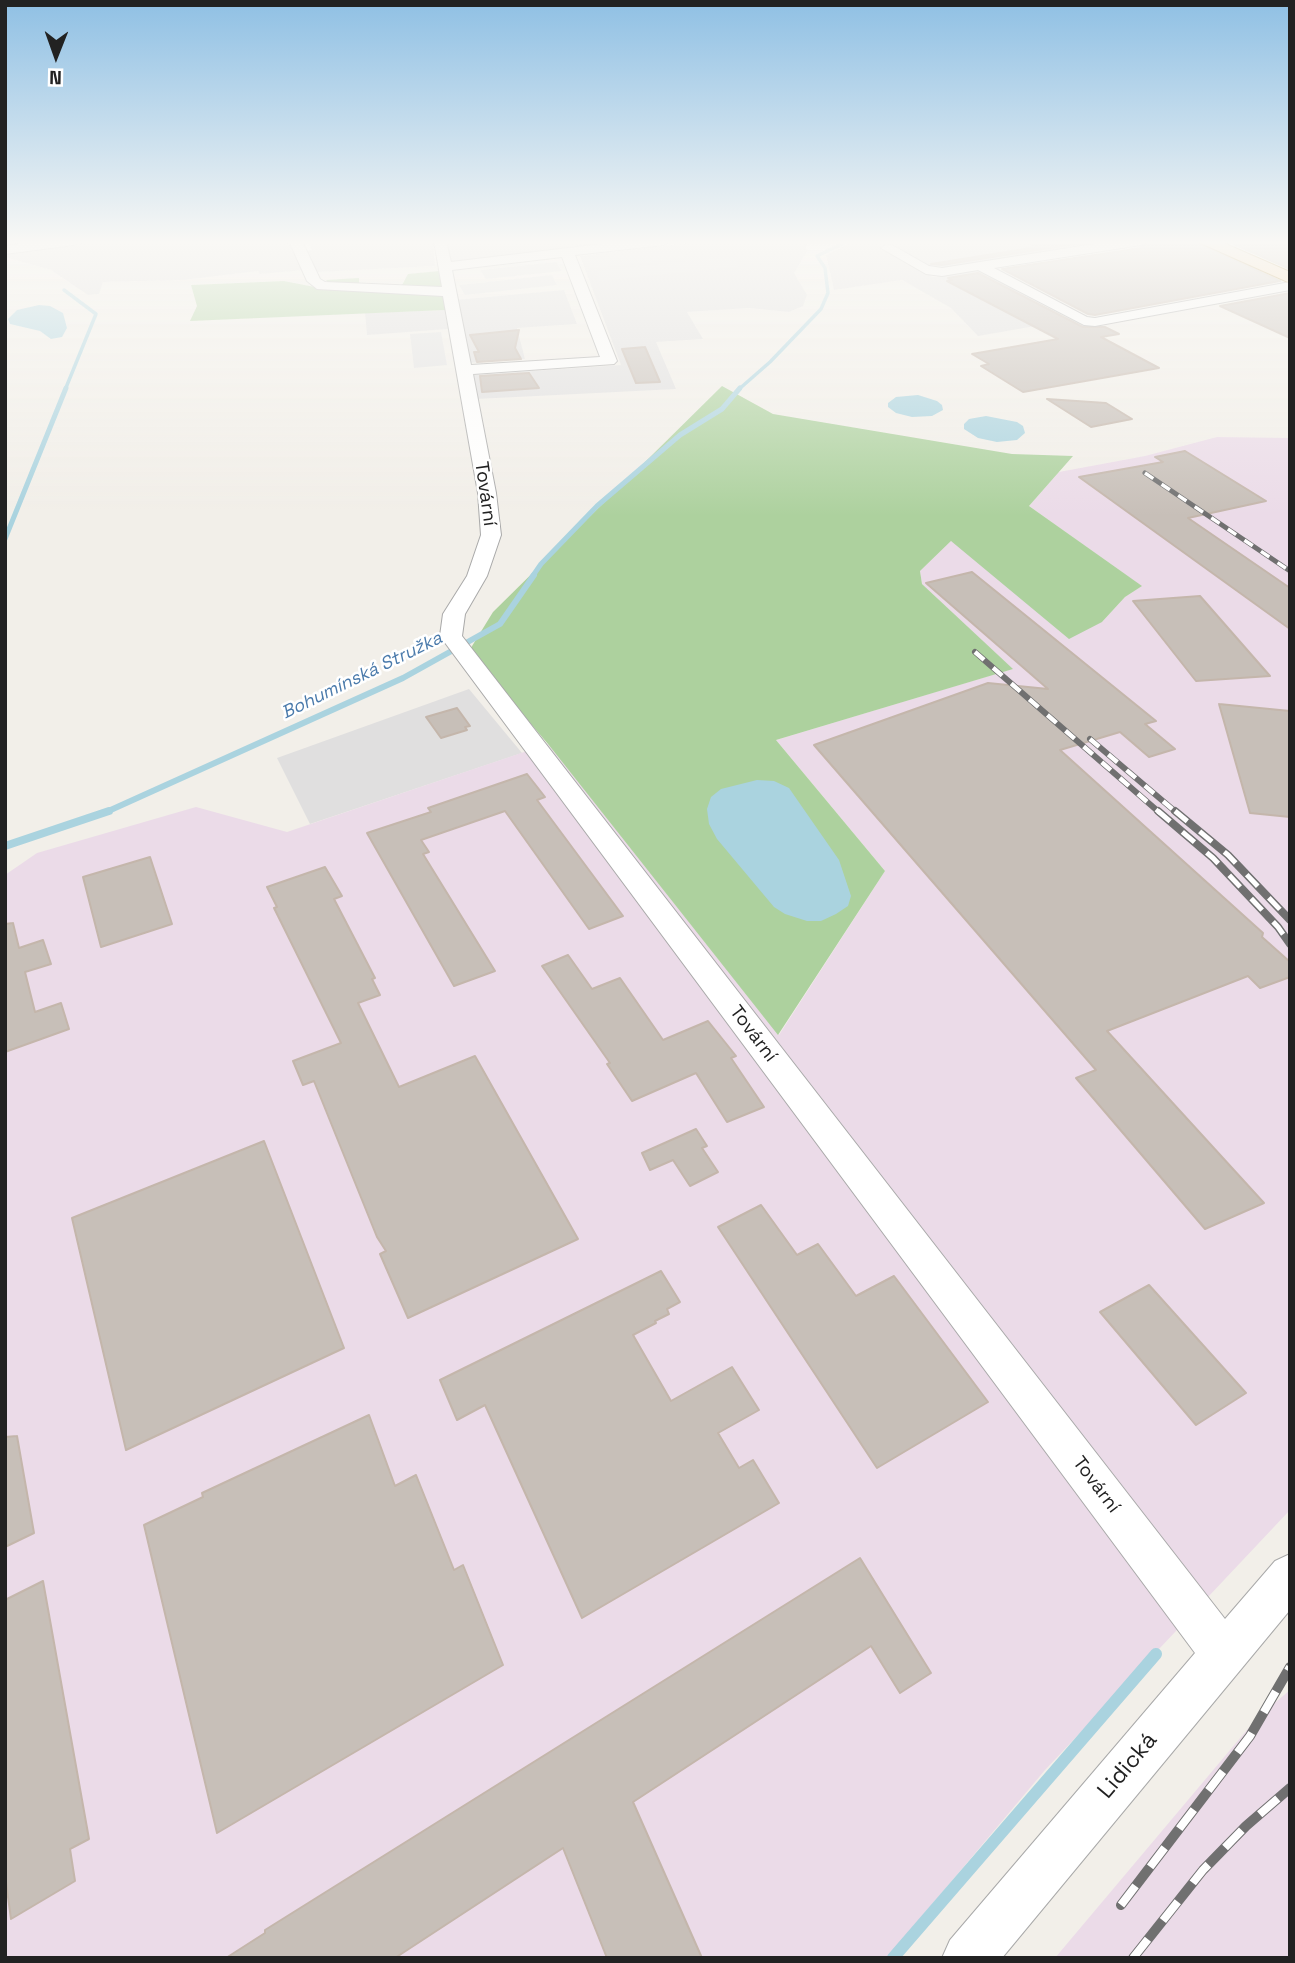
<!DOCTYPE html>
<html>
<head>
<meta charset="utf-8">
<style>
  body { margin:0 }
  #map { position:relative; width:1295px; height:1963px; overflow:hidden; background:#f2efe9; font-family:"Space Grotesk",sans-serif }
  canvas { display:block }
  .frame { position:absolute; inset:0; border:7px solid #222; pointer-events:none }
  .north { position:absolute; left:21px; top:21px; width:70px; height:70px; -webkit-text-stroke:5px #fff; paint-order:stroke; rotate:181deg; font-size:19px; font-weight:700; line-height:28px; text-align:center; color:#222 }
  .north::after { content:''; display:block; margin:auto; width:24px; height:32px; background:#222; clip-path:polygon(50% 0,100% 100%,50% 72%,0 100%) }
</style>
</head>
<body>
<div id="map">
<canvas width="1295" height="1963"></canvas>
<div class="frame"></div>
<div class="north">N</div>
</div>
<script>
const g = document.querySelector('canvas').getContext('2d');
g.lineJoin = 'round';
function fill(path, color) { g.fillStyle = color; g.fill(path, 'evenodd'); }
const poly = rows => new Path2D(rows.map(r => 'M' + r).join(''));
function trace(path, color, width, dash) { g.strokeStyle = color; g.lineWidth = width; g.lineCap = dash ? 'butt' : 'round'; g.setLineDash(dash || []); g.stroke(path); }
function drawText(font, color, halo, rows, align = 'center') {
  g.font = font + ' "Space Grotesk",sans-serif'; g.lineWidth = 5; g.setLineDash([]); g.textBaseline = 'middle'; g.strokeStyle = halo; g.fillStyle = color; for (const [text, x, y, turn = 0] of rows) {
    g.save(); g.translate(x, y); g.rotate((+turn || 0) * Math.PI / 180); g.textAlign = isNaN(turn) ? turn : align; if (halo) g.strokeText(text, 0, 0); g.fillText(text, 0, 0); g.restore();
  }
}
const residential = poly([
  [103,241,286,241,304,270,260,274,258,271,183,280,103,282,99,294,88,295,51,270,5,257,5,252],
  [308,241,433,241,435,266,316,272,305,251,312,250],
  [444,241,644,241,456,264,446,259],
  [706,241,810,241,805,247,808,250,794,273,807,295,803,306,789,312,749,308,687,312,703,339,656,342,676,389,476,399,474,375,621,365,580,256],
  [855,241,1119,241,927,274,933,277,978,270,1070,320,978,336,951,308,902,280,834,290,826,255],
  [564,290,577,324,517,328,525,359,469,363,455,300],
  [445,310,448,329,367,335,365,313],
  [469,689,522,753,310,824,277,758]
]);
const industrial = poly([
  [1217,437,1290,438,1290,1510,1045,1770,887,1958,5,1958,5,875,37,853,196,807,287,832,548,744,779,1035,885,871,776,740,1012,669,922,584,920,571,951,541,1102,622,1125,597,1141,586,1029,506,1059,472,1145,456],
  [1290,1690,1290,1958,1055,1958,1257,1718]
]);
const forest = poly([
  [439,271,442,287,331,286,326,280,359,278,359,284,402,285,408,274],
  [284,281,325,289,443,295,445,310,190,321,197,306,191,285],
  [722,386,773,414,1012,454,1073,456,1029,506,1142,586,1125,597,1102,622,1069,639,951,541,920,571,922,584,1013,669,776,740,885,871,778,1035,548,744,469,651,493,612]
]);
const parking = poly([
  [677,249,685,258,591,268,587,259],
  [731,257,741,266,600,281,595,274,599,274,597,271],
  [556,262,562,271,486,279,480,270],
  [552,275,557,285,465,295,459,285],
  [441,332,447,365,414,368,410,334]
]);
const water = poly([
  [39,305,50,306,63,313,67,328,62,337,51,339,40,331,10,324,8,319,17,310],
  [918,395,937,401,942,405,943,410,932,416,912,417,896,413,888,407,888,403,896,397],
  [986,416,1017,422,1023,426,1025,433,1017,440,997,442,978,438,964,429,964,424,969,419],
  [757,780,774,781,789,788,839,860,851,896,848,906,836,914,821,921,807,921,785,914,774,907,717,839,709,824,707,809,711,797,721,789]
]);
const streamFar4 = poly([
  [64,290,96,314,65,390],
  [738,390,770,362,821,309,828,293,825,268,817,256,848,241]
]);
const streamFar3 = poly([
  [5,539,66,388],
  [532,577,541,564,597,506,680,435,722,409,740,388]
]);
const streamFar2 = poly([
  [104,813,403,678,500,624,534,575]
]);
const streamFar1 = poly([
  [5,846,109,811]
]);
const stream = poly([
  [893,1958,1156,1654]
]);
const building = poly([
  [1025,241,1093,241,942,265,931,264,1037,247,1025,241],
  [1150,241,1194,241,1280,281,1095,315,1088,314,1002,269,1141,248,1150,241],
  [1227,241,1290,241,1290,269,1227,241],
  [978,273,1083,327,1105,327,1119,334,1101,337,1159,368,1023,392,981,366,989,364,972,354,1058,339,947,281,952,280,948,278,978,273],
  [1290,293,1290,338,1220,306,1290,293],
  [519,330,515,348,521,359,477,362,474,352,479,352,470,335,519,330],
  [645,347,660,382,636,383,622,349,645,347],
  [529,373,539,388,482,392,480,376,529,373],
  [1047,399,1106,403,1132,419,1091,427,1047,399],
  [1185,451,1266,501,1188,518,1290,588,1290,629,1079,477,1163,462,1155,457,1185,451],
  [972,572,1156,721,1145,724,1175,749,1149,757,1120,732,1060,750,1263,933,1262,937,1290,962,1290,977,1260,988,1248,976,1107,1031,1264,1203,1205,1229,1076,1078,1096,1070,814,745,988,683,1048,689,926,583,972,572],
  [1200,596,1270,676,1196,681,1133,601,1200,596],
  [1219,704,1290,711,1290,817,1250,813,1219,704],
  [457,708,470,726,465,727,467,730,441,738,426,717,457,708],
  [527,774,545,797,537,800,623,916,589,929,505,811,421,840,429,852,423,854,495,971,454,986,367,833,431,812,428,808,527,774],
  [150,857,172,924,101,947,83,877,150,857],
  [325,867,342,896,334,899,375,978,372,979,380,995,358,1003,399,1087,475,1056,578,1239,408,1318,380,1254,386,1251,377,1237,314,1081,303,1085,293,1061,341,1043,274,908,277,907,267,887,325,867],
  [13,923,19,948,43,940,51,964,25,972,35,1012,61,1003,69,1029,5,1052,5,924,13,923],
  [568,955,592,989,620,978,663,1040,708,1021,736,1056,731,1058,764,1107,727,1122,696,1073,632,1101,607,1064,610,1063,542,966,568,955],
  [696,1129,707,1146,702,1148,718,1172,690,1186,673,1160,650,1170,642,1153,696,1129],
  [264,1141,344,1348,126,1450,72,1218,264,1141],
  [761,1205,797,1255,818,1244,856,1296,894,1276,988,1402,877,1468,718,1227,761,1205],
  [661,1271,680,1302,667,1309,669,1314,655,1321,656,1323,633,1335,671,1401,732,1367,759,1410,718,1433,739,1468,753,1460,779,1503,582,1618,485,1405,457,1420,440,1380,661,1271],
  [1149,1285,1246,1393,1196,1425,1100,1312,1149,1285],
  [369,1415,395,1486,416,1475,454,1570,463,1565,503,1665,217,1833,144,1525,203,1497,202,1493,369,1415],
  [17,1436,34,1533,5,1547,5,1437,17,1436],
  [860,1558,931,1673,900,1693,871,1646,633,1802,702,1958,607,1958,563,1848,395,1958,226,1958,265,1933,265,1930,860,1558],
  [43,1581,89,1839,70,1849,75,1881,11,1919,5,1875,5,1600,43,1581]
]);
const minor = poly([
  [41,241,80,241,74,245,5,254,5,246,41,241],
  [289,241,302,241,320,279,325,282,442,287,434,241,446,241,451,262,627,241,670,241,664,245,575,255,617,361,614,364,473,374,496,493,501,535,487,576,465,614,462,636,1225,1619,1275,1561,1290,1554,1290,1610,1002,1958,942,1958,950,1940,1195,1653,440,636,443,614,467,576,481,535,478,493,443,296,317,289,307,281,289,241],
  [562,257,600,357,471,365,452,270,562,257],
  [1113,241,1147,241,1141,245,994,268,1087,317,1095,318,1290,282,1290,290,1095,326,1084,325,978,270,942,276,926,274,881,248,887,244,892,245,929,266,942,268,1113,241]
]);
const major = poly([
  [1196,241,1219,241,1290,272,1290,283,1196,241]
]);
const railFar3 = poly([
  [1145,473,1290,571]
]);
const railFar2 = poly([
  [975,652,1160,813],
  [1090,739,1177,813]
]);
const railFar1 = poly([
  [1158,811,1213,858,1278,927,1290,944],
  [1175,811,1228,855,1290,920]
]);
const rail = poly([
  [1121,1905,1250,1736,1290,1667],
  [1133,1958,1203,1870,1246,1826,1290,1788]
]);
const farWaternames = [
  ["Bohumínská Stružka",362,676,-26]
];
const streetNames = [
  ["Tovární",485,494,82],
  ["Tovární",753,1034,53],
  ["Tovární",1096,1485,53]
];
const nearStreetnames = [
  ["Lidická",1128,1766,-50]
];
fill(residential, '#e0dfdf');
fill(industrial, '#ebdbe8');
fill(forest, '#add19e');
fill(parking, '#e2e2e2');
fill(water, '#aad3df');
trace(streamFar4, '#aad3df', 3.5);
trace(streamFar3, '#aad3df', 5);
trace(streamFar2, '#aad3df', 6);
trace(streamFar1, '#aad3df', 8);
trace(stream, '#aad3df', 12);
fill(building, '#c7bfb8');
trace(building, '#c4b6ab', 2);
trace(minor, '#a9a9a9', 2);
trace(major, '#a06b00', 2);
fill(minor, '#fff');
fill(major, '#fcd6a4');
trace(railFar3, '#707070', 5);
trace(railFar2, '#707070', 6);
trace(railFar1, '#707070', 8);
trace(rail, '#707070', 10);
trace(railFar3, '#fff', 3.5, [10]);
trace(railFar2, '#fff', 4.5, [12]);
trace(railFar1, '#fff', 5, [16]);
trace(rail, '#fff', 8, [24]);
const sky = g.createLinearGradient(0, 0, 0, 516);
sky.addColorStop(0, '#8fc0e4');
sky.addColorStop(0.47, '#f9f8f5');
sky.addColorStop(1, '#f9f8f500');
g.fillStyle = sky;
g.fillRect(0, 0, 1295, 516);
drawText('italic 18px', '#4a7aab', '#fff', farWaternames);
drawText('19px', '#222', '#fff', streetNames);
drawText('23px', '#222', '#fff', nearStreetnames);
</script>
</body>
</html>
